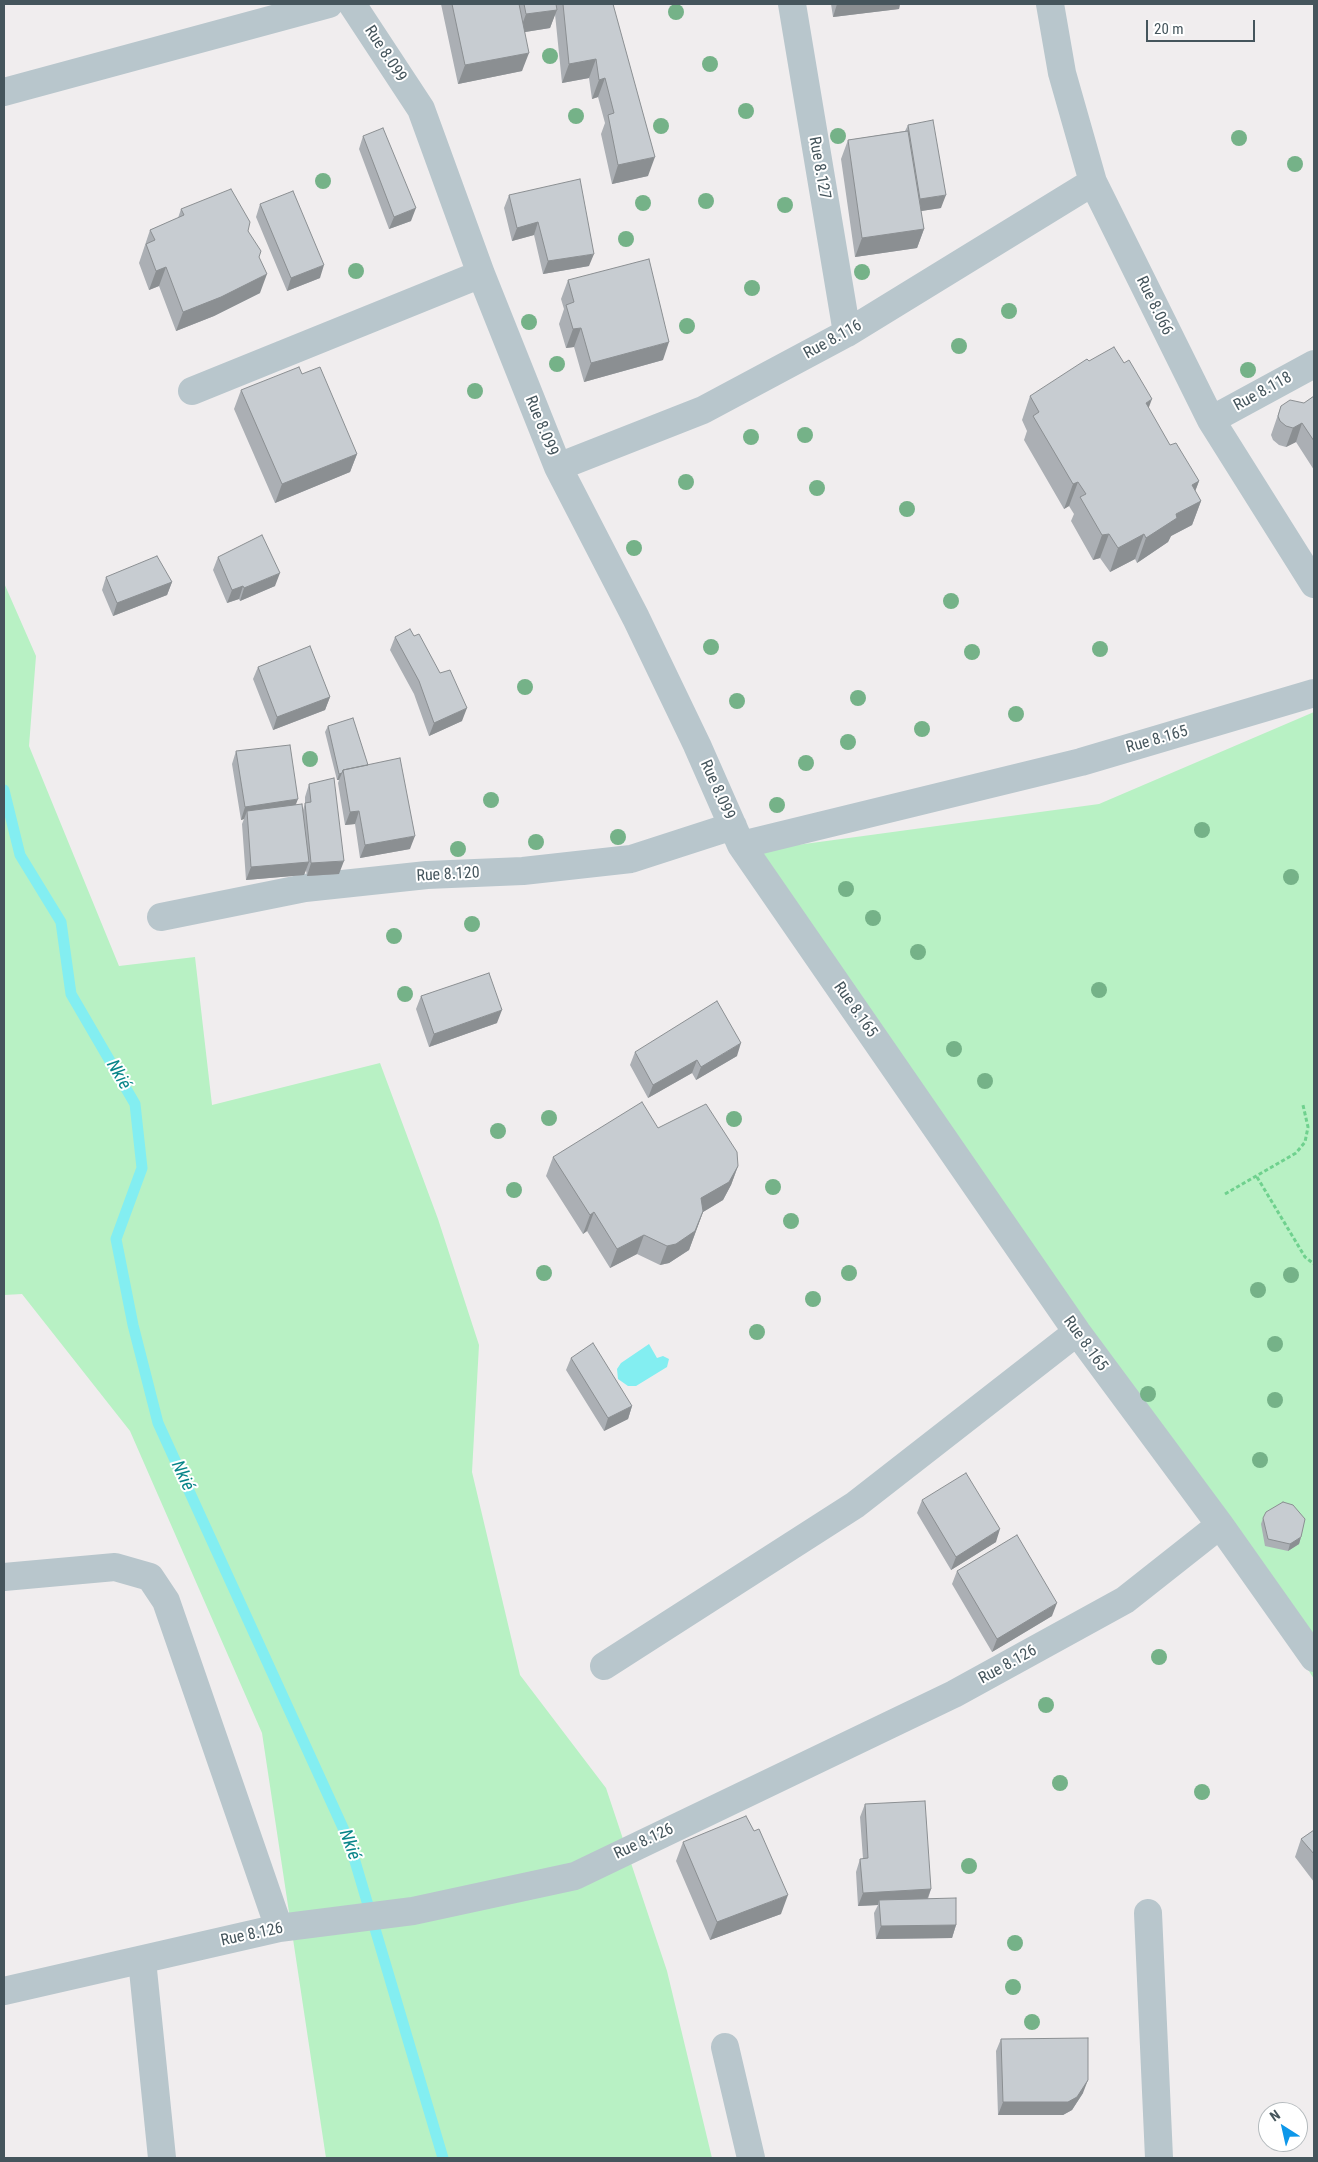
<!DOCTYPE html>
<html>
<head>
<meta charset="utf-8">
<style>
  body { margin:0 }
  #map { position:relative; width:1318px; height:2162px; overflow:hidden; background:#f0edee; font-family:"Roboto Condensed",sans-serif }
  canvas { display:block }
  .frame { position:absolute; inset:0; border:5px solid #45555c; pointer-events:none }
  .north { position:absolute; left:1258px; top:2102px; width:50px; height:50px; box-sizing:border-box; background:#fff; border:1px solid #b5bbbe; border-radius:50%; rotate:325deg; font-size:14px; font-weight:700; line-height:20px; text-align:center; color:#45555c }
  .north::after { content:''; display:block; margin:auto; width:18px; height:22px; background:#0e97e9; clip-path:polygon(50% 0,100% 100%,50% 72%,0 100%) }
  .scale { position:absolute; left:1146px; top:20px; width:109px; height:22px; box-sizing:border-box; border:2px solid #45555c; border-top:0; padding-left:6px; font-size:15px; line-height:18px; white-space:nowrap; color:#45555c; -webkit-text-stroke:4px #fff; paint-order:stroke }
</style>
</head>
<body>
<div id="map">
<canvas width="1318" height="2162"></canvas>
<div class="frame"></div>
<div class="north">N</div>
<div class="scale">20 m</div>
</div>
<script>
const g = document.querySelector('canvas').getContext('2d');
g.lineJoin = 'round';
function fill(path, color) { g.fillStyle = color; g.fill(path, 'evenodd'); }
const poly = rows => new Path2D(rows.map(r => 'M' + r).join(''));
function trace(path, color, width, dash) { g.strokeStyle = color; g.lineWidth = width; g.lineCap = dash ? 'butt' : 'round'; g.setLineDash(dash || []); g.stroke(path); }
function drawText(font, color, halo, rows, align = 'center') {
  g.font = font + ' "Roboto Condensed",sans-serif'; g.lineWidth = 4; g.setLineDash([]); g.textBaseline = 'middle'; g.strokeStyle = halo; g.fillStyle = color; for (const [text, x, y, turn = 0] of rows) {
    g.save(); g.translate(x, y); g.rotate((+turn || 0) * Math.PI / 180); g.textAlign = isNaN(turn) ? turn : align; if (halo) g.strokeText(text, 0, 0); g.fillText(text, 0, 0); g.restore();
  }
}
const green = poly([
  [4,583,36,656,29,746,119,966,195,957,212,1105,380,1063,438,1219,479,1345,472,1472,520,1675,606,1788,667,1971,712,2158,326,2158,262,1733,130,1431,22,1294,4,1295],
  [1314,712,1314,1679,1274,1616,738,853,1099,804]
]);
const water = poly([
  [649,1344,657,1358,663,1356,669,1359,667,1367,636,1386,628,1386,618,1379,617,1369,621,1363]
]);
const stream = poly([
  [4,790,20,855,61,922,71,994,135,1104,142,1168,116,1239,133,1325,158,1423,349,1841,443,2158]
]);
const path = poly([
  [1257,1177,1305,1257,1314,1264],
  [1225,1194,1296,1153,1305,1142,1308,1127,1303,1105]
]);
const street = poly([
  [352,4,421,109,481,274,558,467,636,618,697,745,741,845],
  [792,4,847,333],
  [1050,4,1062,73,1093,182,1211,420,1314,584],
  [4,92,329,4],
  [192,391,481,274],
  [1211,420,1314,364],
  [558,467,703,410,847,333,1093,182],
  [1314,693,1081,762,741,845,1077,1332,1220,1525,1314,1658],
  [161,917,305,888,427,875,523,871,631,859,733,826],
  [4,1577,115,1567,150,1577,166,1601,279,1928],
  [604,1666,855,1505,1077,1332],
  [1148,1913,1159,2158],
  [142,1960,162,2158],
  [4,1991,279,1928,413,1911,575,1876,954,1694,1125,1600,1220,1525],
  [725,2047,751,2158]
]);
const trees = [
  [676,12],
  [550,56],
  [710,64],
  [746,111],
  [576,116],
  [661,126],
  [838,136],
  [1239,138],
  [1295,164],
  [323,181],
  [706,201],
  [643,203],
  [785,205],
  [626,239],
  [356,271],
  [862,272],
  [752,288],
  [1009,311],
  [529,322],
  [687,326],
  [959,346],
  [557,364],
  [1248,370],
  [475,391],
  [805,435],
  [751,437],
  [686,482],
  [817,488],
  [907,509],
  [634,548],
  [951,601],
  [711,647],
  [1100,649],
  [972,652],
  [525,687],
  [858,698],
  [737,701],
  [1016,714],
  [922,729],
  [848,742],
  [310,759],
  [806,763],
  [491,800],
  [777,805],
  [1202,830],
  [618,837],
  [536,842],
  [458,849],
  [1291,877],
  [846,889],
  [873,918],
  [472,924],
  [394,936],
  [918,952],
  [1099,990],
  [405,994],
  [954,1049],
  [985,1081],
  [549,1118],
  [734,1119],
  [498,1131],
  [773,1187],
  [514,1190],
  [791,1221],
  [544,1273],
  [849,1273],
  [1291,1275],
  [1258,1290],
  [813,1299],
  [757,1332],
  [1275,1344],
  [1148,1394],
  [1275,1400],
  [1260,1460],
  [1159,1657],
  [1046,1705],
  [1060,1783],
  [1202,1792],
  [969,1866],
  [1015,1943],
  [1013,1987],
  [1032,2022]
];
const wall = poly([
  [441,4,613,4,648,176,612,184,601,134,605,123,598,97,592,99,589,78,562,83,555,14,550,28,525,32,522,71,458,84],
  [831,4,900,4,899,9,833,17],
  [908,125,941,208,921,211,924,229,917,248,855,257,841,159,848,140,905,131],
  [363,136,411,221,389,229,359,149],
  [509,195,589,266,543,274,534,235,512,241,504,208],
  [260,204,320,278,287,291,256,217],
  [181,209,248,231,259,257,260,293,214,316,176,331,159,286,149,290,139,263,150,230,178,218],
  [568,280,663,360,584,382,574,347,566,348,559,324,564,309,561,299],
  [241,390,357,454,350,472,275,503,234,409],
  [1030,396,1148,408,1170,445,1199,481,1195,491,1201,501,1192,525,1171,536,1168,542,1137,563,1135,559,1110,572,1100,558,1093,560,1071,521,1074,514,1069,506,1064,509,1024,440,1027,431,1022,420],
  [1314,396,1314,470,1296,442,1286,447,1279,445,1273,440,1271,435,1281,406,1304,403],
  [218,557,275,586,240,601,239,599,227,603,213,570],
  [106,577,172,582,167,595,113,616,102,590],
  [395,637,462,721,429,736,414,694,390,650],
  [258,667,330,697,325,710,273,730,253,679],
  [328,726,368,765,410,849,360,858,355,824,345,825,338,783,339,780,337,780,325,732],
  [236,751,296,805,303,810,305,803,305,797,309,784,339,874,307,876,306,870,304,875,246,880,242,824,244,819,241,820,232,764],
  [421,996,497,1023,429,1047,416,1009],
  [635,1052,737,1056,696,1080,692,1073,648,1098,630,1065],
  [658,1128,738,1166,731,1185,723,1200,703,1212,689,1250,669,1263,660,1265,637,1254,610,1268,587,1231,583,1234,546,1176,553,1157],
  [571,1358,632,1406,628,1419,604,1431,566,1370],
  [922,1500,996,1542,951,1570,917,1513],
  [1263,1518,1301,1537,1299,1544,1288,1551,1265,1546,1261,1524],
  [957,1571,1052,1616,992,1652,952,1584],
  [865,1804,931,1889,928,1899,956,1925,952,1938,876,1939,874,1913,878,1905,858,1906,856,1872,860,1859,863,1859,860,1817],
  [1314,1830,1314,1882,1295,1857,1301,1839],
  [683,1842,781,1914,710,1940,676,1861],
  [1001,2039,1083,2093,1072,2110,1063,2115,998,2115,996,2051]
]);
const shadedWall = poly([
  [837,4,900,4,899,9,833,17],
  [557,10,550,28,519,33,526,14],
  [529,53,522,71,458,84,465,65],
  [596,59,589,78,562,83,569,64],
  [605,78,598,97,592,99,599,80],
  [655,157,648,176,612,184,618,165],
  [946,195,941,208,915,212,920,199],
  [416,208,411,221,389,229,394,217],
  [538,222,534,235,512,241,517,228],
  [924,229,917,248,855,257,862,238],
  [594,254,589,266,543,274,548,261],
  [324,265,320,278,287,291,291,278],
  [166,267,159,286,149,290,156,271],
  [267,274,260,293,214,316,176,331,183,312],
  [581,328,574,347,566,348,573,329],
  [669,342,663,360,584,382,591,363],
  [1152,399,1143,423,1146,403],
  [1302,423,1296,442,1286,447,1293,428],
  [357,454,350,472,275,503,282,484],
  [1199,481,1190,505,1192,485],
  [1078,482,1069,506,1064,509,1073,484],
  [1201,501,1192,525,1171,536,1168,542,1137,563,1146,538,1176,514],
  [1109,534,1100,558,1093,560,1102,535],
  [1144,534,1135,559,1110,572,1118,548],
  [280,573,275,586,240,601,244,588],
  [172,582,167,595,113,616,117,603],
  [243,586,239,599,227,603,232,590],
  [330,697,325,710,273,730,277,717],
  [467,708,462,721,429,736,434,723],
  [342,773,339,780,337,780,339,774],
  [298,799,293,812,247,811,244,819,241,820,245,807],
  [359,811,355,824,345,825,350,812],
  [415,836,410,849,360,858,365,845],
  [344,861,339,874,307,876,311,863],
  [309,862,304,875,246,880,251,867],
  [502,1010,497,1023,429,1047,434,1034],
  [741,1043,737,1056,696,1080,701,1067],
  [697,1060,692,1073,648,1098,653,1085],
  [738,1166,731,1185,723,1200,703,1212,689,1250,669,1263,660,1265,667,1246,701,1198],
  [594,1212,587,1231,583,1234,590,1215],
  [644,1235,637,1254,610,1268,617,1249],
  [632,1406,628,1419,604,1431,608,1418],
  [1000,1529,996,1542,951,1570,956,1557],
  [1301,1537,1299,1544,1288,1551,1290,1544],
  [1057,1603,1052,1616,992,1652,997,1639],
  [931,1889,926,1902,879,1900,878,1905,858,1906,863,1893],
  [788,1895,781,1914,710,1940,717,1922],
  [956,1925,952,1938,876,1939,881,1926],
  [1088,2080,1083,2093,1072,2110,1063,2115,998,2115,1003,2102]
]);
const building = poly([
  [452,4,519,4,529,53,465,65,452,4],
  [524,4,556,4,557,10,526,14,524,4],
  [563,4,613,4,655,157,618,165,608,115,614,113,605,78,599,80,596,59,569,64,563,4],
  [933,120,946,195,920,199,908,125,933,120],
  [383,128,416,208,394,217,363,136,383,128],
  [908,131,924,229,862,238,848,140,908,131],
  [580,179,594,254,548,261,538,222,517,228,509,195,580,179],
  [231,189,250,222,248,231,261,251,259,257,267,274,221,297,183,312,166,267,156,271,146,244,155,240,150,230,184,215,181,209,231,189],
  [293,191,324,265,291,278,260,204,293,191],
  [649,259,669,342,591,363,581,328,573,329,566,305,574,302,568,280,649,259],
  [1114,347,1124,363,1129,360,1152,399,1146,403,1170,445,1176,443,1199,481,1192,485,1201,501,1176,514,1177,518,1146,538,1144,534,1118,548,1109,534,1102,535,1080,497,1086,494,1078,482,1073,484,1033,416,1039,412,1030,396,1087,359,1089,361,1114,347],
  [299,367,302,374,320,367,357,454,282,484,241,390,299,367],
  [1314,396,1314,441,1302,423,1293,428,1286,426,1280,421,1278,416,1281,406,1290,400,1304,403,1314,396],
  [262,535,280,573,244,588,243,586,232,590,218,557,262,535],
  [157,556,172,582,117,603,106,577,157,556],
  [410,629,414,636,419,634,440,673,450,670,467,708,434,723,419,681,395,637,410,629],
  [310,646,330,697,277,717,258,667,310,646],
  [353,718,368,765,343,770,342,773,339,774,328,726,353,718],
  [290,745,298,799,245,807,236,751,290,745],
  [400,758,415,836,365,845,359,811,350,812,343,770,400,758],
  [334,778,344,861,311,863,305,803,311,802,309,784,334,778],
  [302,804,309,862,251,867,247,811,302,804],
  [489,973,502,1010,434,1034,421,996,489,973],
  [717,1001,741,1043,701,1067,697,1060,653,1085,635,1052,717,1001],
  [642,1102,658,1128,706,1104,737,1152,738,1166,729,1182,701,1198,703,1211,695,1231,676,1244,667,1246,644,1235,617,1249,594,1212,590,1215,553,1157,642,1102],
  [593,1343,632,1406,608,1418,571,1358,593,1343],
  [966,1473,1000,1529,956,1557,922,1500,966,1473],
  [1283,1502,1293,1505,1305,1519,1301,1537,1290,1544,1268,1539,1263,1518,1266,1512,1283,1502],
  [1017,1535,1057,1603,997,1639,957,1571,1017,1535],
  [925,1801,931,1889,863,1893,860,1859,868,1858,865,1804,925,1801],
  [746,1816,754,1831,759,1829,788,1895,717,1922,683,1842,746,1816],
  [1314,1830,1314,1854,1301,1839,1314,1830],
  [956,1898,956,1925,881,1926,879,1900,956,1898],
  [1088,2038,1088,2080,1077,2097,1068,2102,1003,2102,1001,2039,1088,2038]
]);
const streetNames = [
  ["Rue 8.099",385,54,57],
  ["Rue 8.127",819,168,80],
  ["Rue 8.066",1154,306,64],
  ["Rue 8.116",833,340,-29],
  ["Rue 8.118",1263,392,-29],
  ["Rue 8.099",541,426,68],
  ["Rue 8.165",1157,740,-16],
  ["Rue 8.099",717,790,66],
  ["Rue 8.120",448,875,-3],
  ["Rue 8.165",855,1010,55],
  ["Rue 8.165",1085,1344,54],
  ["Rue 8.126",1008,1665,-29],
  ["Rue 8.126",644,1842,-25],
  ["Rue 8.126",252,1935,-12]
];
const waterNames = [
  ["Nkié",118,1075,60],
  ["Nkié",182,1476,65],
  ["Nkié",349,1845,70]
];
fill(green, '#b8f1c4');
fill(water, '#83eef1');
trace(stream, '#83eef1', 11);
trace(path, '#6fd18e', 3, [4, 2.5]);
trace(street, '#b8c6cc', 28);
g.fillStyle = '#75b288';
for (const [x, y] of trees) { g.beginPath(); g.arc(x, y, 8, 0, 2 * Math.PI); g.fill(); }
fill(wall, '#abafb4');
fill(shadedWall, '#8b8f92');
fill(building, '#c7ccd1');
trace(building, '#8b8f92', 1);
drawText('16px', '#45555c', '#fff', streetNames);
drawText('italic 18px', '#078488', '#fff', waterNames);
</script>
</body>
</html>
